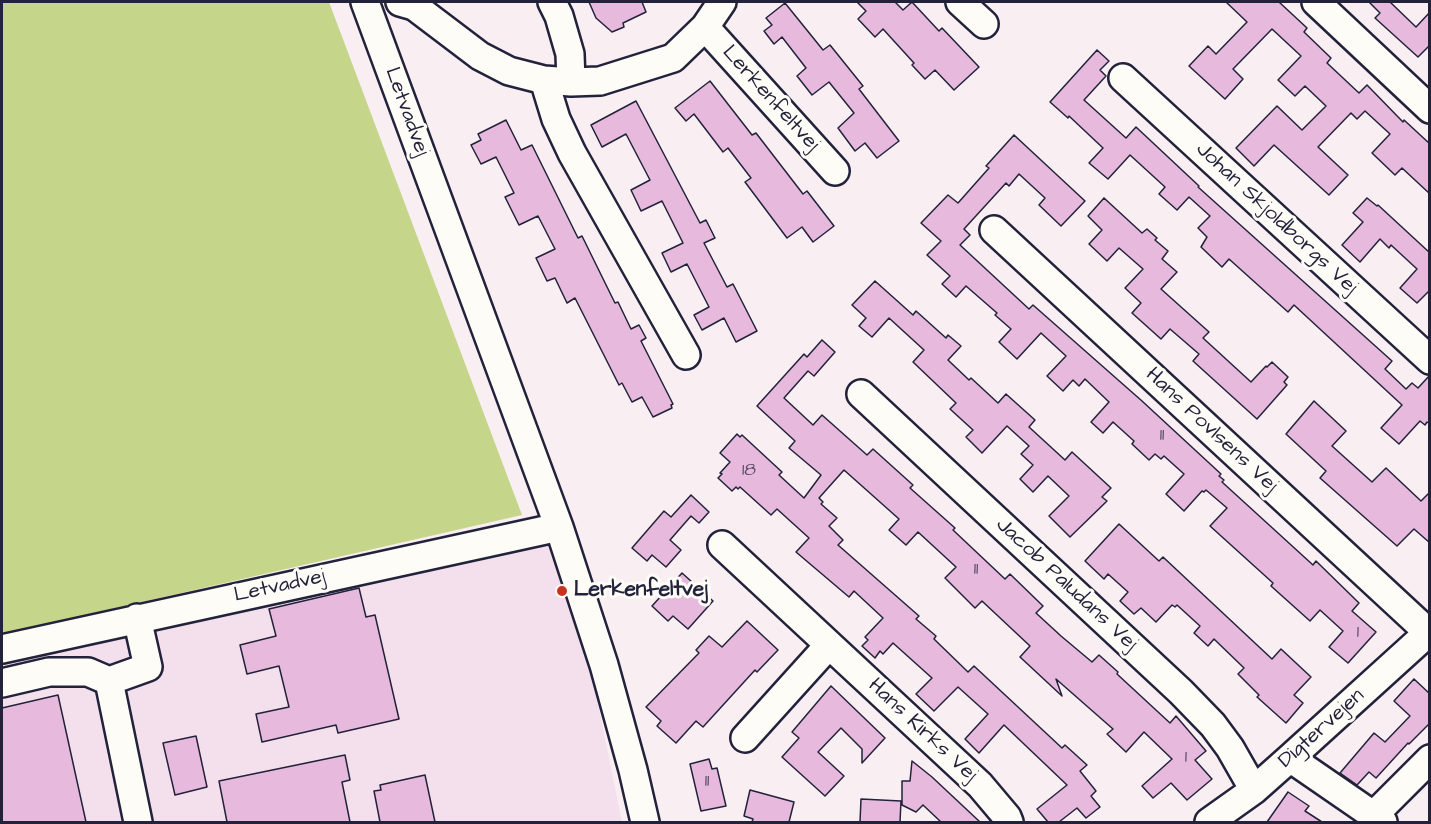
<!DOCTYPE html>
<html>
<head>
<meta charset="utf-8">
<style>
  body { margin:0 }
  #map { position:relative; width:1431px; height:824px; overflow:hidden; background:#f9eff2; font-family:"Architects Daughter",sans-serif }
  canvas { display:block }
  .frame { position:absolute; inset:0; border:3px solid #22223b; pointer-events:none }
</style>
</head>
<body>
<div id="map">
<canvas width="1431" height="824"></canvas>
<div class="frame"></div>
</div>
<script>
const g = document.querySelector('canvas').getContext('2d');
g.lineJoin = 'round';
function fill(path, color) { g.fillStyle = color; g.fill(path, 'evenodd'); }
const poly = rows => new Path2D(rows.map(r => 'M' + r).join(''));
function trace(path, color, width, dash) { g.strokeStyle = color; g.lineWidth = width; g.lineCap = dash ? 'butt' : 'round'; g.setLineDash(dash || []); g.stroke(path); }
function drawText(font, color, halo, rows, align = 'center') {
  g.font = font + ' "Architects Daughter",sans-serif'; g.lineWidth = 6; g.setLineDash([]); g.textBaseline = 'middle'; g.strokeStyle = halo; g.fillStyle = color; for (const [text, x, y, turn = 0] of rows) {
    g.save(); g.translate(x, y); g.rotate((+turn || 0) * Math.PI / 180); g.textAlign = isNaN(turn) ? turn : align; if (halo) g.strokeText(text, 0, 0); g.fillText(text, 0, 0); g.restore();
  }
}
const built = poly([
  [562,527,622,822,2,822,2,657]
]);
const green = poly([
  [2,2,329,2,522,515,2,634]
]);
const building = poly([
  [589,2,642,2,646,12,623,23,624,27,612,32,596,18,589,2],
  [857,2,895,2,903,10,912,2,939,31,942,28,979,67,954,90,935,70,925,79,912,65,914,63,883,29,875,37,858,19,866,11,857,2],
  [1226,2,1279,2,1307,28,1304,32,1331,58,1327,63,1359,93,1367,85,1403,122,1404,120,1430,144,1430,194,1402,168,1395,175,1372,153,1390,134,1365,111,1357,119,1351,113,1318,147,1348,175,1329,195,1274,145,1254,166,1236,148,1277,106,1302,130,1326,106,1305,86,1295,96,1278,80,1301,56,1272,29,1233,69,1243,79,1225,99,1189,66,1208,46,1216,54,1247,22,1226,2],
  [1369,2,1390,2,1416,27,1430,12,1430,45,1418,57,1375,18,1380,13,1369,2],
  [785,3,823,50,830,45,863,86,859,89,899,141,877,158,865,143,855,151,838,128,854,113,829,82,812,95,797,76,806,68,782,37,774,44,764,31,772,25,766,18,785,3],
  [1097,50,1109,61,1100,70,1106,76,1084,100,1126,138,1136,127,1199,186,1198,187,1392,361,1385,369,1406,389,1412,383,1418,388,1430,375,1430,424,1427,422,1425,425,1420,421,1399,444,1381,428,1402,405,1294,305,1288,312,1229,259,1222,267,1201,247,1207,237,1198,228,1210,216,1189,197,1177,210,1159,194,1165,187,1130,155,1108,179,1089,163,1103,148,1069,116,1068,118,1050,102,1097,50],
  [710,81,752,135,756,133,803,194,807,191,834,226,813,242,802,227,787,238,745,182,751,178,728,148,723,152,694,114,686,121,675,108,710,81],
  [636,101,700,223,706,220,715,238,704,243,727,287,733,284,757,331,736,342,724,318,702,330,694,315,709,307,687,264,671,272,662,253,683,243,662,201,641,211,631,190,650,180,626,134,602,147,591,125,636,101],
  [506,120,521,150,532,145,578,238,582,236,612,297,615,303,618,302,631,329,639,325,646,338,641,341,673,404,671,405,672,408,653,417,642,397,632,402,622,383,619,385,575,298,567,303,555,278,547,281,536,258,555,249,538,216,519,225,505,197,514,193,496,157,481,164,471,145,481,140,478,134,506,120],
  [1014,135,1085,201,1061,226,1039,205,1045,198,1019,174,1009,186,1006,183,964,229,970,235,960,245,1029,309,1033,305,1142,401,1221,474,1219,476,1224,480,1222,482,1313,565,1316,561,1359,603,1352,611,1376,632,1348,663,1329,647,1343,631,1320,610,1310,621,1271,586,1273,583,1210,526,1227,508,1206,490,1204,492,1202,491,1184,511,1166,494,1184,474,1164,456,1161,459,1155,454,1149,460,1132,444,1134,441,1113,422,1103,433,1091,422,1109,402,1085,379,1079,386,1073,380,1063,391,1047,376,1066,356,1041,333,1017,359,999,342,1011,329,995,315,997,313,966,286,956,297,942,284,950,276,927,255,941,241,921,223,948,195,958,203,989,168,986,166,1014,135],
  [1104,198,1142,233,1147,229,1157,238,1155,240,1168,251,1162,259,1177,272,1161,289,1209,332,1203,338,1251,382,1266,366,1267,367,1272,362,1288,377,1284,382,1287,385,1257,419,1193,361,1199,354,1170,329,1161,339,1132,313,1141,303,1125,288,1143,269,1119,248,1107,261,1089,244,1102,230,1088,216,1104,198],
  [1367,198,1377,206,1378,205,1430,253,1430,290,1417,303,1400,288,1417,269,1391,245,1389,248,1380,239,1360,262,1342,245,1363,222,1353,213,1367,198],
  [875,281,913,315,916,311,946,338,948,335,961,346,948,360,969,380,971,378,998,403,1006,394,1035,420,1029,427,1065,460,1072,452,1111,488,1102,497,1107,501,1070,537,1049,516,1069,496,1048,476,1033,492,1020,479,1033,465,1021,454,1029,446,1007,426,982,453,966,437,973,430,950,409,956,403,913,362,924,350,889,318,872,337,859,326,866,318,852,305,875,281],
  [822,340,835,352,814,376,808,371,784,398,813,425,822,415,867,455,873,449,913,485,910,488,955,528,953,530,1005,579,1010,574,1043,606,1036,613,1061,636,1092,662,1099,655,1118,672,1117,674,1170,723,1176,716,1206,751,1195,760,1212,779,1187,800,1171,783,1153,798,1142,786,1172,759,1144,732,1126,752,1107,734,1113,729,1056,679,1062,696,1020,657,1030,646,982,601,975,608,945,578,956,567,918,532,906,545,889,530,899,519,844,470,819,498,823,502,821,504,837,518,829,526,843,540,838,545,919,616,916,619,936,636,934,639,968,672,974,666,1062,748,1065,745,1087,765,1080,771,1096,791,1091,796,1100,807,1086,818,1077,808,1059,822,1048,822,1037,809,1067,785,1004,725,979,753,965,739,988,714,958,687,934,711,916,694,932,678,893,643,883,654,880,651,875,658,862,646,868,640,865,637,883,618,854,591,849,597,796,552,809,538,777,509,771,515,740,487,738,489,736,487,732,491,718,478,722,474,720,473,730,462,720,453,737,434,740,437,742,435,782,472,779,475,804,498,821,475,789,448,795,441,757,406,804,354,807,357,822,340],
  [1314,401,1346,431,1332,446,1372,482,1386,468,1421,501,1430,492,1430,543,1414,529,1397,546,1320,478,1326,471,1286,434,1314,401],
  [691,495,709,512,699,523,691,516,670,540,681,550,666,567,652,555,647,561,632,548,664,511,671,517,691,495],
  [1119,524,1159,561,1163,557,1272,659,1281,649,1311,677,1294,695,1303,703,1286,723,1257,697,1259,695,1238,674,1244,668,1214,639,1208,646,1194,633,1200,626,1177,605,1175,607,1172,605,1156,622,1141,608,1134,614,1120,601,1128,592,1108,574,1104,579,1085,561,1119,524],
  [682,573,713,601,688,629,673,616,668,621,652,606,682,573],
  [359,588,366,617,375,615,399,719,338,733,336,725,262,742,256,714,289,707,279,666,247,674,240,645,276,636,269,609,359,588],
  [747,621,778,650,757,672,755,670,703,727,696,721,676,743,657,726,661,721,646,707,699,653,696,650,709,636,722,647,747,621],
  [1414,679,1430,694,1430,723,1409,744,1408,743,1376,778,1369,772,1357,785,1340,773,1374,733,1385,742,1410,716,1394,701,1414,679],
  [831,686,885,738,862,763,862,749,841,728,818,752,844,776,825,796,782,757,799,738,792,732,831,686],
  [58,695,86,822,2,822,2,708,58,695],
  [196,736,207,787,175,795,163,743,196,736],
  [345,755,350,780,342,782,350,822,227,822,219,781,345,755],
  [709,759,712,769,717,768,726,806,701,811,690,764,709,759],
  [912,761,932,777,980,822,941,822,923,805,916,812,902,805,902,781,910,781,912,761],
  [425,775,435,822,380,822,374,791,381,790,380,785,425,775],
  [750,790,794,802,789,822,752,822,753,819,744,816,750,790],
  [1288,792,1309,806,1305,811,1322,822,1267,822,1288,792],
  [861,799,901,801,900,822,860,822,861,799]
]);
const minor = poly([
  [365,2,559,527,604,665,633,770,645,822],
  [400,2,414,6,480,56,509,71,544,80,571,82,600,81,673,58,705,27,722,2],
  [552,2,559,16,570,54,571,82],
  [960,2,984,24],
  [1316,2,1430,109],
  [705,27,835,171],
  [1123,78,1430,360],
  [544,80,556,119,572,153,686,355],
  [994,230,1428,632],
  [861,394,1181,692,1213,725,1230,748,1254,790],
  [722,545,980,785,1007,817,1009,822],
  [2,649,559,527],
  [109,681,148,667,137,618],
  [2,683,49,672,88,672,109,681,138,822],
  [745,738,829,645],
  [1290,758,1383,822],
  [1373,816,1430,759],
  [1209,822,1254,790,1290,758,1430,631]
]);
const markers = [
  [562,591,6,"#c8321e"]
];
const numberNames = [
  ["11",1162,436],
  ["18",749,471],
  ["11",976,570],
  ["1",1358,633],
  ["1",1186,758],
  ["11",707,782]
];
const streetNames = [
  ["Lerkenfeltvej",770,99,48],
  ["Letvadvej",406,112,70],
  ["Johan Skjoldborgs Vej",1276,219,43],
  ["Hans Povlsens Vej",1211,431,43],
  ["Jacob Paludans Vej",1066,585,43],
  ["Letvadvej",280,587,-12],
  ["Digtervejen",1322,729,-42],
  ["Hans Kirks Vej",922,731,43]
];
const poiNames = [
  ["Lerkenfeltvej",574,591]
];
fill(built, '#f4dfec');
fill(green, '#c5d68a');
fill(building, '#e7badd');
trace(building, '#22223b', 1.5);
trace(minor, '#22223b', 32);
trace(minor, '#fdfcf7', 27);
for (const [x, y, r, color] of markers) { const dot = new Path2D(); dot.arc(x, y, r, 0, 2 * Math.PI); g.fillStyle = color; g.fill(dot); trace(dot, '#fdfcf7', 2); }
drawText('18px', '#534864', null, numberNames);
drawText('21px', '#22223b', '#fdfcf7', streetNames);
drawText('bold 21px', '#22223b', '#fdfcf7', poiNames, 'left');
</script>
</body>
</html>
